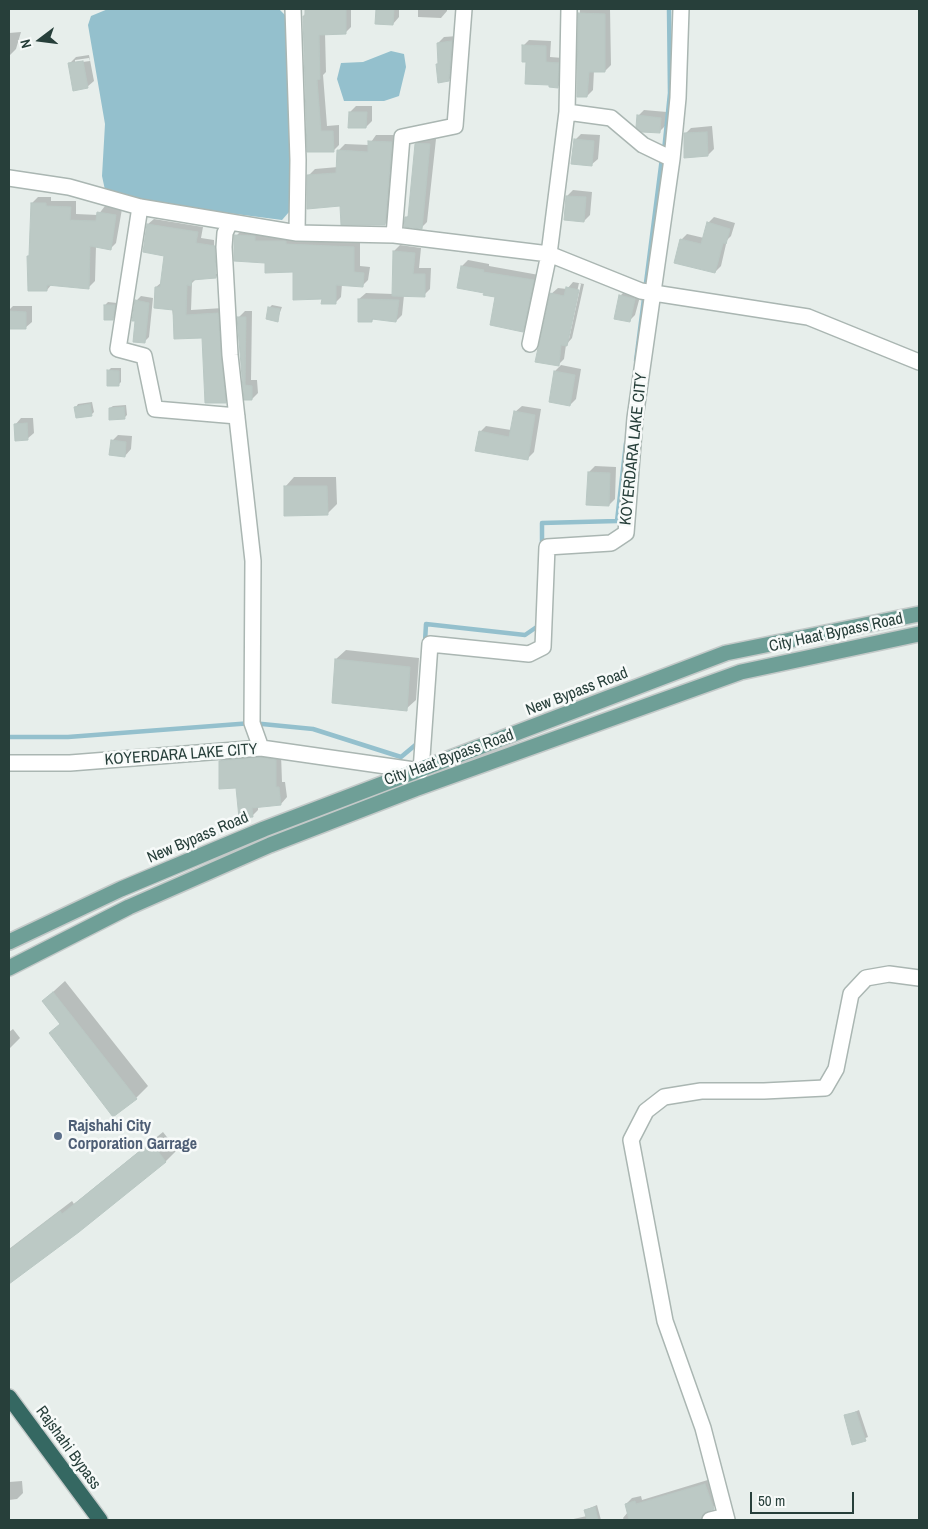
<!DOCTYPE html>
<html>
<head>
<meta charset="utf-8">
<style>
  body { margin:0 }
  #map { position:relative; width:928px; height:1529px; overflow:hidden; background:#e7eeeb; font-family:"Archivo Narrow",sans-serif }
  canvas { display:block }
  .frame { position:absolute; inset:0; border:10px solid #273f3a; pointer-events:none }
  .north { position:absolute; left:15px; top:15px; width:50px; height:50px; -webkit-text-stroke:4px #f7faf9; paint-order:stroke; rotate:255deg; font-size:14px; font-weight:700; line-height:20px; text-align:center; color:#273f3a }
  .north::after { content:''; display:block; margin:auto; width:18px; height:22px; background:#273f3a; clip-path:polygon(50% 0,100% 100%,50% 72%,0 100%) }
  .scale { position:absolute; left:750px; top:1492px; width:104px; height:22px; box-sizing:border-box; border:2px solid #273f3a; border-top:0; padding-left:6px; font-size:15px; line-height:18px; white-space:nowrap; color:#273f3a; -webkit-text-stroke:4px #f7faf9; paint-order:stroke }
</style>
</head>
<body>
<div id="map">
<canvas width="928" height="1529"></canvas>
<div class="frame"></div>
<div class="north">N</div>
<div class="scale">50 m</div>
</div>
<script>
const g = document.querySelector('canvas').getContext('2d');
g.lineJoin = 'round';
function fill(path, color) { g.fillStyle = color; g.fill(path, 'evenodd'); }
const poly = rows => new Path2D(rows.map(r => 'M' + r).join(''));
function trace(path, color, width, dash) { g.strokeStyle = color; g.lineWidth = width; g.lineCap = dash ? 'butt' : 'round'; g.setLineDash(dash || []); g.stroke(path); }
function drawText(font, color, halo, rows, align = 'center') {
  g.font = font + ' "Archivo Narrow",sans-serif'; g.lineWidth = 5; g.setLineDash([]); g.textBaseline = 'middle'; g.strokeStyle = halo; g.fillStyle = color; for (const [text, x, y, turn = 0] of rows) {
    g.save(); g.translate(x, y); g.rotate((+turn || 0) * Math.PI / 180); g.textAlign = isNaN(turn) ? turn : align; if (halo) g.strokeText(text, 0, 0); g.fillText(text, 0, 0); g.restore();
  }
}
const water = poly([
  [108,9,279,9,285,15,287,22,291,92,291,190,289,212,282,220,128,200,105,190,102,176,105,124,88,25,91,16],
  [391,51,404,54,406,67,399,96,384,101,344,101,337,79,341,63,363,62]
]);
const shadow = poly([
  [306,9,351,9,351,27,345,33,325,33,326,72,323,75,327,126,339,125,339,145,333,151,308,151,304,17],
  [377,9,399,9,399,17,393,24,377,23],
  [418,9,447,9,447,11,441,18,418,17],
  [580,9,610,9,611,65,605,71,594,70,593,90,587,96,578,95],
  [21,32,16,49,9,56,9,33],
  [458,36,455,74,448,80,437,64,440,62,438,43,444,37],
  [529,40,551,41,550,57,563,58,563,81,558,86,527,61,524,45],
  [89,55,94,81,87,87,70,63,76,57],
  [89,58,90,61,75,63,75,60],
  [356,106,372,106,372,121,366,127,350,112],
  [644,110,667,112,665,126,659,132,638,116],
  [712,126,714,149,708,155,685,134,691,128],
  [581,134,600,135,598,159,591,165,575,140],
  [376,135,399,135,392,217,385,224,341,205,308,176,315,169,338,167,338,151,345,144,369,145],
  [422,138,436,139,427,222,421,228,406,218,410,214,416,144],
  [573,190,592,192,590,215,584,221,567,196],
  [38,197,51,197,51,201,76,201,76,214,98,215,105,206,122,209,116,243,110,249,96,246,95,281,89,287,52,284,47,290,28,256,31,254,32,203],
  [714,217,735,223,731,236,727,240,721,266,715,272,681,240,687,234,704,238,708,223],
  [154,219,203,227,201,238,214,240,215,274,217,274,216,241,220,241,221,272,216,277,196,279,192,283,191,310,223,308,231,397,225,402,204,336,176,338,172,308,156,287,162,282,166,255,148,224],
  [242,230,261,231,260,235,291,235,360,241,360,266,370,267,368,280,362,286,342,284,341,297,335,303,323,298,294,271,266,262,236,236],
  [400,245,421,248,419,268,431,268,430,289,424,295,404,295,402,315,396,321,374,318,372,321,359,299,366,293,393,294,394,251],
  [468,260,489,264,489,266,539,275,529,324,523,330,496,296,485,292,462,266],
  [573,282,584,284,572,338,566,345,564,359,558,365,551,294,558,288,567,289],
  [579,283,581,284,569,339,567,339],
  [627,289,641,293,635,315,629,321,615,318,621,295],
  [141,296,153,298,149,337,144,342,136,320,136,301],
  [108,302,117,303,115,316,112,319,105,305],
  [272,305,282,307,277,320,269,308],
  [13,306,32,306,32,322,25,328,9,328,9,310],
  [245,311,252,311,251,380,257,380,258,393,252,399,246,399,239,317],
  [561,365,581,369,576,399,570,405,555,371],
  [111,368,121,368,121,382,118,385,108,371],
  [92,402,94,412,91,415,76,407,78,404],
  [126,405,127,415,124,418,110,408,113,406],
  [522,406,541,409,534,452,528,458,480,432,486,426,511,430,515,412],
  [21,418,33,418,34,433,27,439,15,425],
  [118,435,132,436,131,449,125,456,112,441],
  [595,466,616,467,615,499,609,505,589,472],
  [294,477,336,477,337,504,327,514,285,487],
  [346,650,419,658,416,700,406,709,336,659],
  [281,754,282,782,285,782,287,797,281,804,258,806,258,810,252,816,238,787,220,761,226,755],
  [65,981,148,1086,136,1098,51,1033,61,1023,43,1001],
  [13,1029,20,1038,9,1049,9,1032],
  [163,1132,177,1150,166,1161,78,1231,13,1279,9,1274,9,1249,72,1201,74,1204],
  [859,1410,868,1437,853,1443,845,1416],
  [711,1479,719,1503,707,1511,706,1517,710,1520,624,1520,623,1518,628,1512,626,1504,632,1498,641,1496,642,1500],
  [22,1481,23,1493,17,1499,9,1500,9,1482],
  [597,1505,601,1520,569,1520,587,1516,585,1510]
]);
const stream = poly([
  [664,151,670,93,669,9],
  [636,361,662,158],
  [542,547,542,523,617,521,626,443],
  [425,642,426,624,525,635,541,624],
  [9,737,68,737,252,723,313,729,401,757,419,742]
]);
const building = poly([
  [305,9,346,9,346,34,319,35,320,79,317,80,321,131,333,131,334,152,307,152,303,16,305,16,305,9],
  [376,9,394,9,393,25,375,24,376,9],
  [578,13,605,14,605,72,589,72,587,97,577,97,578,13],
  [452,41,449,81,438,83,436,64,438,64,437,43,452,41],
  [522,45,546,46,546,62,559,63,558,88,549,87,549,85,525,84,526,62,522,62,522,45],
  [83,61,88,88,73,91,68,63,83,61],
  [349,112,367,112,366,128,348,128,349,112],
  [637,115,661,118,660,133,642,132,636,127,637,115],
  [707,132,708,156,684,158,684,133,707,132],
  [574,139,594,141,592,166,571,164,574,139],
  [368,141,392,142,385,225,341,225,340,206,307,209,307,175,336,173,337,150,368,152,368,141],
  [417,143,430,144,422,229,404,227,405,217,408,217,415,144,417,143],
  [566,196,586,197,584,222,564,220,566,196],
  [31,203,46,203,46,206,71,207,70,220,96,221,97,212,116,215,111,250,90,246,89,289,47,285,47,291,28,291,27,256,29,256,31,203],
  [707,222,730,229,726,244,723,243,715,273,674,263,680,239,701,244,707,222],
  [147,224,198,232,196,243,215,246,216,278,192,280,191,286,187,285,186,315,218,313,226,403,205,403,202,338,174,339,173,310,154,308,155,287,160,287,164,256,143,252,147,224],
  [234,235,255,236,255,241,286,241,286,244,354,247,354,272,364,273,363,287,336,285,336,304,321,304,322,299,293,300,293,272,265,273,265,263,234,261,234,235],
  [393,251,415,253,413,274,425,274,425,297,392,296,393,251],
  [461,266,484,270,483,272,534,280,523,332,490,325,495,297,483,295,484,293,457,288,461,266],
  [566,287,579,290,567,346,561,345,559,366,535,362,550,293,564,296,566,287],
  [619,295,635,299,630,322,614,319,619,295],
  [358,299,399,300,396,322,372,319,372,322,358,322,358,299],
  [135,300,149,303,145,343,133,342,135,321,132,321,135,300],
  [104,305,115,305,113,320,104,320,104,305],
  [268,307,280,309,278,322,266,319,268,307],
  [9,311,26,312,26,329,9,329,9,311],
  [237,317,246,317,245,385,252,386,252,400,244,400,237,317],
  [107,370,119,371,119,386,107,386,107,370],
  [554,371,575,375,570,406,549,402,554,371],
  [90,404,92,416,76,418,74,407,90,404],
  [124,407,125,419,109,420,109,408,124,407],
  [514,411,535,415,528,460,475,451,479,431,509,437,514,411],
  [27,423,28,440,15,441,14,424,27,423],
  [111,440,126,442,125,457,109,455,111,440],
  [588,472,610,473,609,506,586,505,588,472],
  [284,486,327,486,328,515,284,516,284,486],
  [335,659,410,667,407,711,332,703,335,659],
  [261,757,276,760,276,787,279,787,281,805,252,808,253,817,239,818,236,788,219,789,219,761,261,757],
  [53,992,137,1099,113,1117,49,1033,60,1024,42,1001,53,992],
  [151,1142,166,1162,79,1232,9,1284,9,1250,60,1211,62,1214,151,1142],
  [856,1412,866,1441,852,1445,844,1415,856,1412],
  [705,1484,714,1509,704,1513,701,1520,629,1520,625,1504,635,1501,636,1504,705,1484],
  [595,1507,598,1520,587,1520,584,1510,595,1507]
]);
const minor = poly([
  [293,9,298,160,297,233],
  [567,112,611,118,643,145,672,159],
  [9,178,69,187,140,207,297,233,394,235,549,254,641,291,808,317,919,362],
  [140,207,118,349,144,356,155,409,237,416],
  [230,222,225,233,224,247,230,355,253,561,252,723,261,748],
  [394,235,402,137,455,126,464,9],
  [530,344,549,254,567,112,569,9],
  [9,763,70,763,261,748,421,771,430,644,529,654,543,647,547,547,611,543,626,533,635,418,672,159,678,98,681,9],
  [710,1520,726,1516],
  [727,1520,703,1428,665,1321,631,1140,646,1111,664,1097,701,1091,764,1091,825,1088,836,1069,851,994,866,978,889,974,919,978]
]);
const major = poly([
  [9,942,121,889,264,829,726,653,919,614],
  [9,968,129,907,270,845,415,789,741,672,919,634]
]);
const highway = poly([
  [9,1397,100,1520]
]);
const markers = [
  [58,1136,5,"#5c6f8a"]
];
const streetNames = [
  ["KOYERDARA LAKE CITY",634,449,-84],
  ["City Haat Bypass Road",836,633,-12],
  ["New Bypass Road",577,692,-21],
  ["KOYERDARA LAKE CITY",181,755,-4],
  ["City Haat Bypass Road",449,758,-20],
  ["New Bypass Road",198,838,-23],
  ["Rajshahi Bypass",68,1448,54]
];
const serviceNames = [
  ["Rajshahi City",68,1127],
  ["Corporation Garrage",68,1145]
];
fill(water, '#94c0cd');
fill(shadow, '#0003');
trace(stream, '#94c0cd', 4.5);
fill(building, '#bcc9c5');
trace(building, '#b9c7c3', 1);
trace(minor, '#aab6b2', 18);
trace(major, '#c3c9c8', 18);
trace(highway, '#c3c9c8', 18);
trace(minor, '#fff', 15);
trace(major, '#6f9f97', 15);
trace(highway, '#356862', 15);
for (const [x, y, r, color] of markers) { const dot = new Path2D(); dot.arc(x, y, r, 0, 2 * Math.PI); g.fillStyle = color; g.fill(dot); trace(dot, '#f7faf9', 2); }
drawText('16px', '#273f3a', '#f7faf9', streetNames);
drawText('bold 16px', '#4e5e75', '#f7faf9', serviceNames, 'left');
</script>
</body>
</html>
